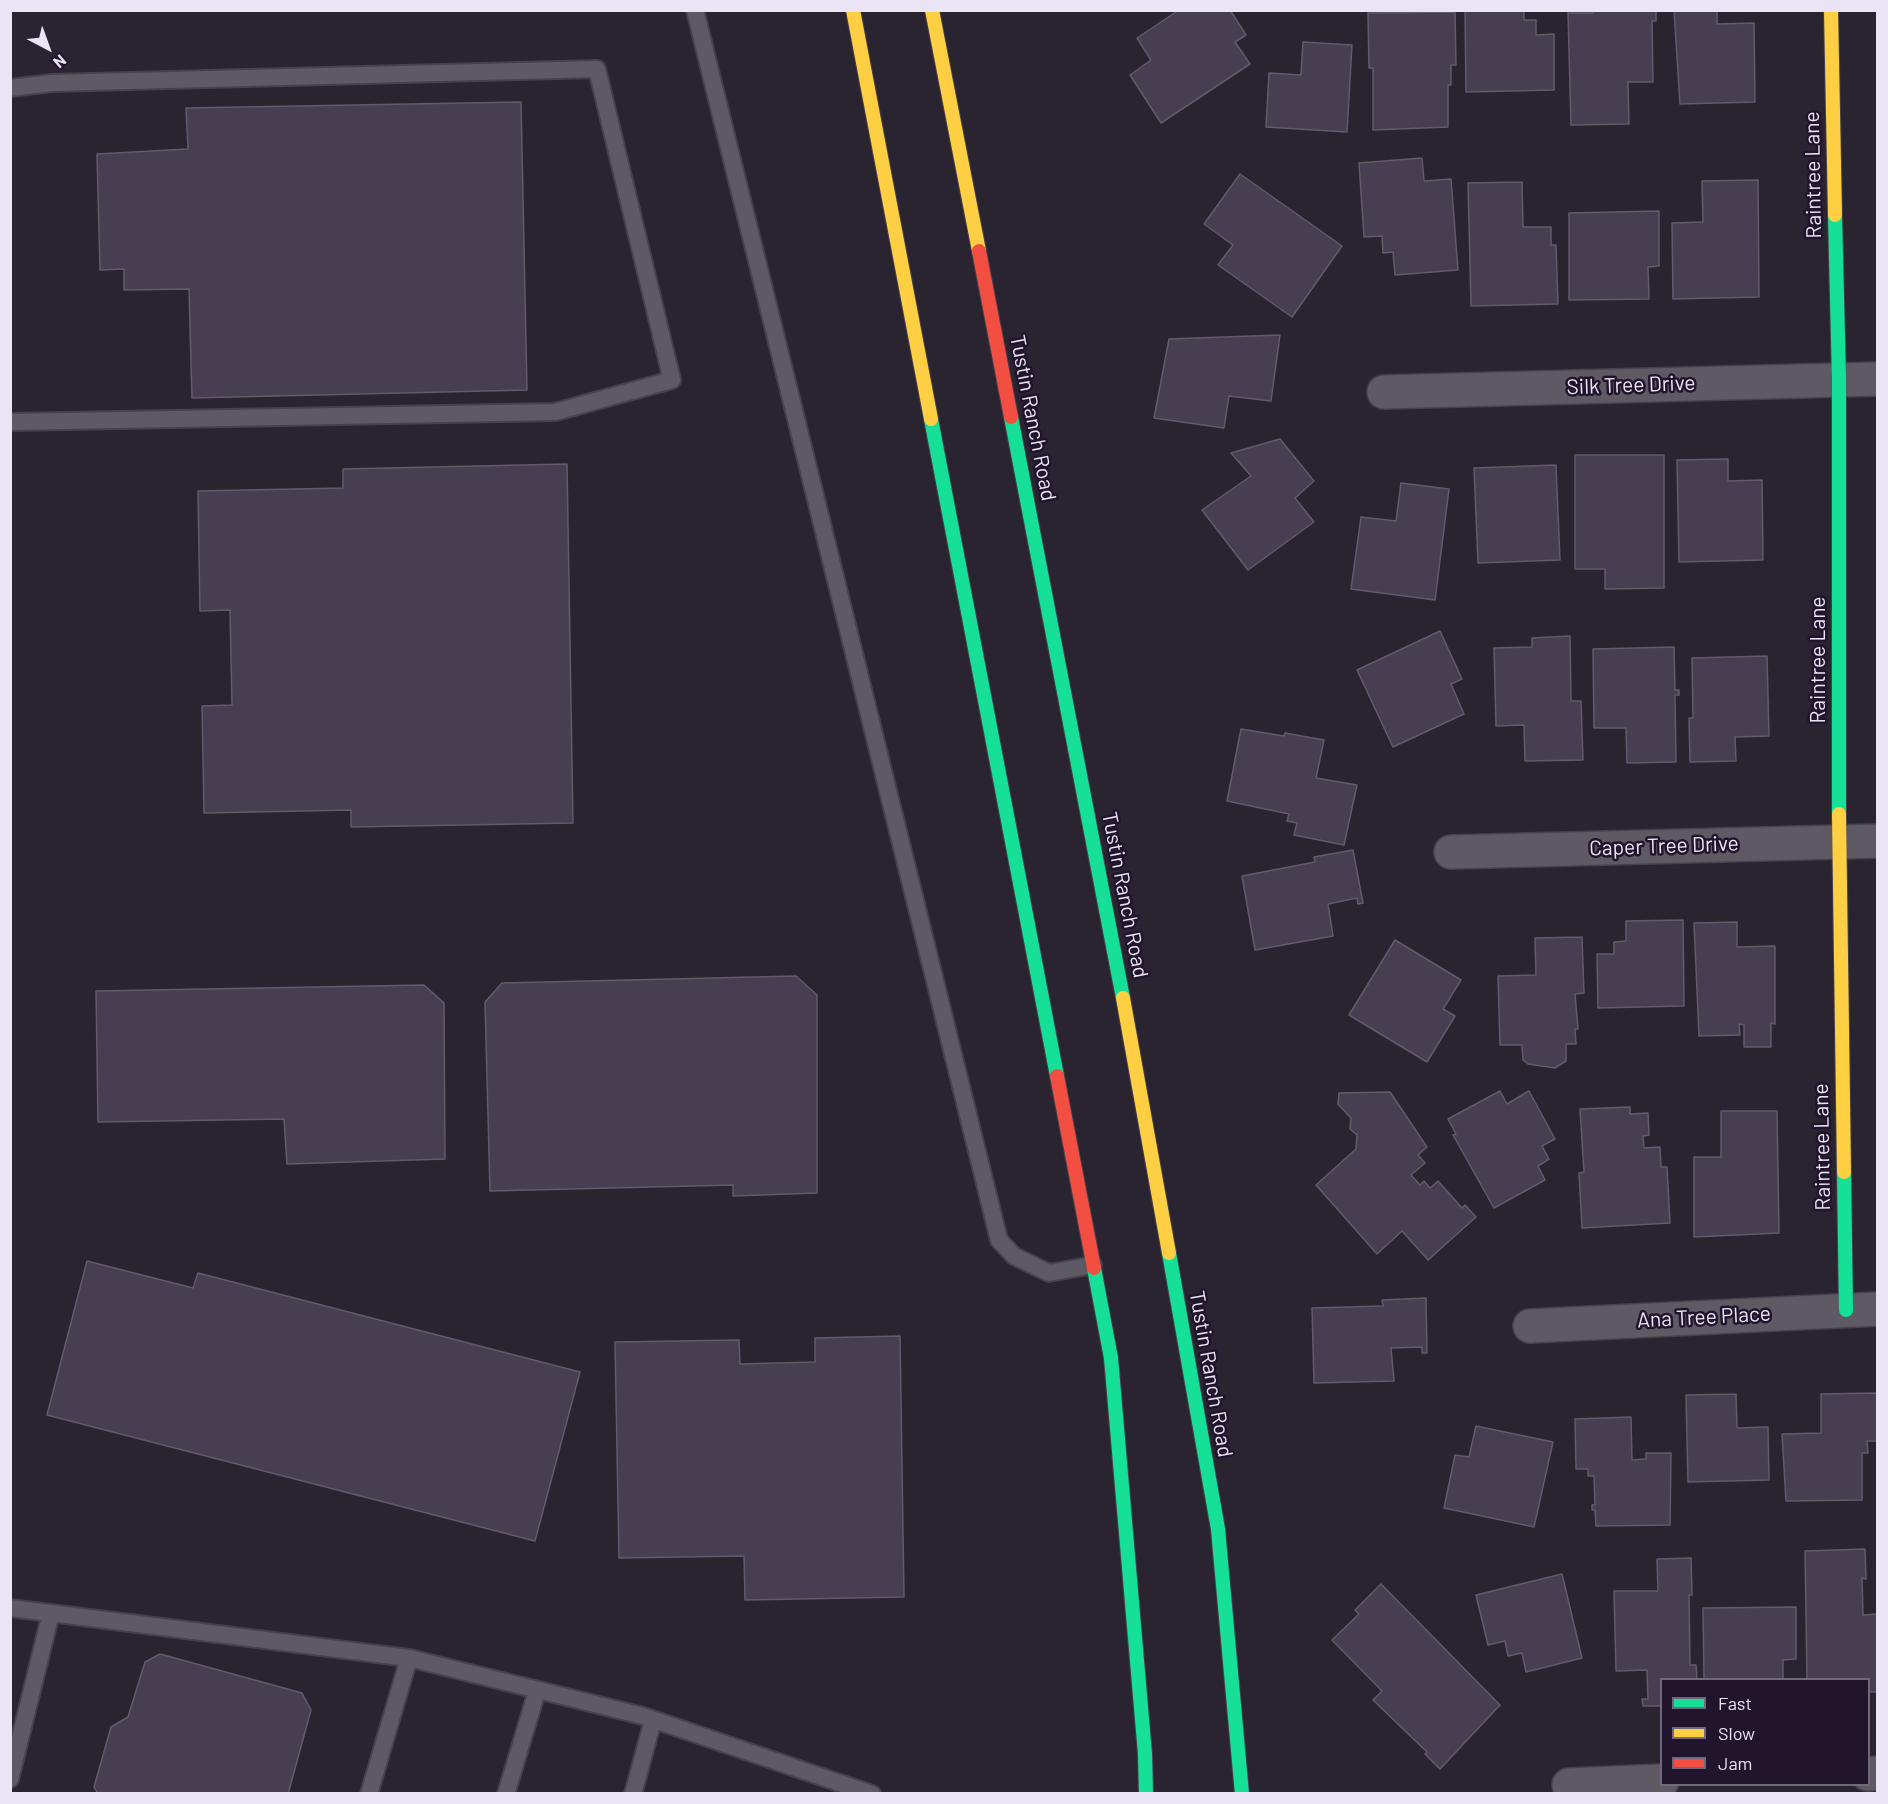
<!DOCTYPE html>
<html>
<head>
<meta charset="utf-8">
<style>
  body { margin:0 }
  #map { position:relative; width:1888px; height:1804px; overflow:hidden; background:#2a2431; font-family:Barlow,sans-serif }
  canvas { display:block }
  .frame { position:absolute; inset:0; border:12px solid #ebe4f4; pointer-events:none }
  .legend { position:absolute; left:1660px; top:1678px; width:210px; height:108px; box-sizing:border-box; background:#20152c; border:2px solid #71687c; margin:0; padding:8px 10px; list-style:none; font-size:18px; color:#ebe4f4 }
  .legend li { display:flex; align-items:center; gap:12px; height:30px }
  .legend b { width:30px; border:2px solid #71687c }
  .north { position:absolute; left:18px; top:18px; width:60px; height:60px; -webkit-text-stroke:4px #20152c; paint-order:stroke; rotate:139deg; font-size:16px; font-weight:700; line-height:24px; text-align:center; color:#ebe4f4 }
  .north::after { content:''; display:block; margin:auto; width:21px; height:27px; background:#ebe4f4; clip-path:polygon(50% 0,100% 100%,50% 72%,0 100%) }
</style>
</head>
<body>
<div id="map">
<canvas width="1888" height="1804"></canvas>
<div class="frame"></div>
<ul class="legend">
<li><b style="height:8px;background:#16e098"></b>Fast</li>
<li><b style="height:8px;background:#ffcf43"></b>Slow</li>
<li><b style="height:8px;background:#f24e42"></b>Jam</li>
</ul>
<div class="north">N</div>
</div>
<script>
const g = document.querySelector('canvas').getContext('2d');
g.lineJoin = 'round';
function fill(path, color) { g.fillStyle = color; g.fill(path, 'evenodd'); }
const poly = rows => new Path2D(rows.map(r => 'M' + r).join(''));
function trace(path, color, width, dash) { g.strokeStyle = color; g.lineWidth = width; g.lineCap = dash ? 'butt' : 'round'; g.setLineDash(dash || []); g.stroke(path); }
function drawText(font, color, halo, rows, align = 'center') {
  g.font = font + ' Barlow,sans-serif'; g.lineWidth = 5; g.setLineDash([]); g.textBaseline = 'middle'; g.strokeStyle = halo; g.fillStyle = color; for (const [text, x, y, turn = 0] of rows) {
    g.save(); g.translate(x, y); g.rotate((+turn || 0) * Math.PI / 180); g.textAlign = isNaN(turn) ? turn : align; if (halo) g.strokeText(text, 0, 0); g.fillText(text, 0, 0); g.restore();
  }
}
const building = poly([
  [1179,10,1230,10,1246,35,1235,42,1250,64,1161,123,1130,75,1151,60,1137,38,1179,10],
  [1465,10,1524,10,1524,20,1536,20,1536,35,1554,34,1554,90,1466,92,1465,10],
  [1593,10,1656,10,1656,21,1652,21,1653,82,1628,82,1629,124,1571,125,1568,13,1593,13,1593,10],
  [1674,10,1717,10,1717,24,1754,23,1755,102,1680,104,1674,10],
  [1455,12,1456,65,1451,65,1451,85,1448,85,1448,127,1373,130,1373,68,1369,68,1368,13,1455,12],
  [1303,42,1352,45,1347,132,1266,127,1269,73,1301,75,1303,42],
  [521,102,527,390,192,398,189,289,124,290,124,269,100,270,97,154,188,149,186,108,521,102],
  [1422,158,1424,181,1451,179,1458,270,1395,275,1393,252,1383,253,1382,236,1364,237,1359,163,1422,158],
  [1240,174,1342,246,1292,317,1218,265,1233,245,1204,224,1240,174],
  [1758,180,1759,297,1673,299,1672,223,1703,222,1702,181,1758,180],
  [1522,182,1523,227,1551,227,1551,245,1556,245,1558,304,1471,306,1468,183,1522,182],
  [1659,211,1659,266,1648,267,1649,299,1569,300,1569,213,1659,211],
  [1280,335,1271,401,1229,396,1224,428,1154,418,1169,339,1280,335],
  [1280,439,1314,481,1295,498,1314,522,1248,570,1202,510,1251,476,1231,453,1280,439],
  [1575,455,1664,455,1664,588,1605,589,1605,569,1575,569,1575,455],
  [1728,459,1728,481,1762,480,1763,560,1679,562,1677,460,1728,459],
  [567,464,573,823,351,827,351,810,204,813,202,706,232,705,230,610,200,611,198,491,343,488,343,469,567,464],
  [1556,465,1560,560,1478,563,1474,468,1556,465],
  [1401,483,1449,489,1435,600,1351,589,1361,517,1396,521,1401,483],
  [1440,631,1462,679,1451,684,1464,714,1393,747,1357,670,1440,631],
  [1570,636,1571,701,1581,701,1583,760,1525,761,1524,725,1496,726,1494,648,1532,647,1532,638,1570,636],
  [1674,647,1675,690,1679,690,1679,695,1675,695,1676,762,1627,763,1626,728,1594,728,1593,649,1674,647],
  [1767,656,1769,736,1735,737,1736,761,1690,762,1689,718,1693,718,1692,658,1767,656],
  [1241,729,1284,736,1285,733,1324,740,1316,778,1357,785,1344,845,1294,835,1297,823,1287,821,1289,814,1227,801,1241,729],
  [1353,850,1363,903,1358,904,1357,898,1328,904,1333,936,1255,950,1242,876,1315,862,1314,857,1353,850],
  [1683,920,1684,1006,1598,1008,1597,954,1614,954,1614,942,1626,941,1626,921,1683,920],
  [1737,922,1737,947,1775,946,1775,1024,1771,1023,1771,1047,1744,1047,1744,1025,1739,1024,1740,1035,1699,1036,1694,923,1737,922],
  [1582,937,1584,993,1575,994,1578,1029,1575,1029,1576,1044,1566,1044,1566,1061,1555,1068,1528,1064,1523,1060,1522,1045,1500,1045,1498,976,1536,975,1535,938,1582,937],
  [1395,940,1461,980,1443,1009,1455,1016,1427,1062,1349,1015,1395,940],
  [796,976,817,995,817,1193,733,1196,733,1185,490,1191,485,1002,502,983,796,976],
  [424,985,444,1003,445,1159,287,1164,284,1119,98,1122,96,991,424,985],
  [1500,1091,1507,1104,1529,1091,1555,1139,1542,1146,1549,1159,1538,1166,1545,1180,1494,1208,1453,1135,1456,1134,1448,1119,1500,1091],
  [1390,1092,1427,1147,1418,1155,1425,1163,1411,1175,1420,1185,1424,1181,1430,1188,1438,1181,1462,1208,1465,1205,1476,1217,1428,1260,1402,1231,1377,1254,1316,1185,1356,1149,1357,1135,1350,1129,1351,1118,1338,1104,1339,1093,1390,1092],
  [1630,1107,1630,1114,1648,1113,1649,1135,1643,1136,1644,1148,1660,1147,1661,1167,1667,1167,1670,1223,1582,1228,1579,1173,1584,1172,1580,1109,1630,1107],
  [1721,1111,1777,1111,1779,1233,1694,1237,1694,1157,1721,1157,1721,1111],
  [87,1261,193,1288,198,1273,580,1372,535,1541,47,1415,87,1261],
  [1426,1298,1427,1353,1422,1353,1422,1347,1391,1348,1394,1381,1314,1383,1312,1308,1383,1306,1382,1300,1426,1298],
  [900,1336,904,1597,745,1600,744,1556,619,1558,615,1342,739,1340,740,1364,815,1362,815,1338,900,1336],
  [1877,1393,1878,1441,1867,1441,1868,1453,1862,1453,1862,1500,1786,1501,1782,1434,1821,1433,1821,1394,1877,1393],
  [1736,1394,1737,1428,1768,1427,1769,1480,1688,1482,1686,1395,1736,1394],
  [1631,1417,1632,1460,1646,1459,1646,1453,1671,1453,1670,1525,1596,1526,1595,1510,1592,1510,1592,1505,1595,1505,1594,1476,1588,1476,1588,1469,1576,1469,1575,1419,1631,1417],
  [1476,1426,1553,1442,1534,1527,1444,1508,1455,1455,1469,1457,1476,1426],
  [1865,1549,1866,1579,1862,1578,1863,1615,1878,1614,1878,1692,1868,1692,1868,1680,1807,1680,1805,1551,1865,1549],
  [1691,1558,1692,1595,1689,1595,1690,1665,1696,1665,1697,1680,1662,1680,1662,1706,1643,1706,1642,1699,1648,1699,1647,1670,1616,1671,1614,1591,1658,1591,1657,1559,1691,1558],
  [1562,1574,1582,1658,1526,1672,1522,1653,1508,1656,1505,1641,1488,1645,1476,1595,1562,1574],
  [1381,1584,1500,1705,1440,1769,1425,1754,1427,1752,1373,1700,1382,1691,1332,1640,1359,1614,1355,1610,1381,1584],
  [1796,1607,1796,1659,1783,1660,1783,1680,1704,1680,1703,1608,1796,1607],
  [160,1654,302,1693,311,1710,288,1794,98,1794,94,1787,111,1727,128,1717,145,1662,160,1654]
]);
const lane = poly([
  [695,10,999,1240,1014,1256,1049,1273,1093,1265],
  [10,88,52,83,597,69,672,380,555,412,10,422],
  [10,1608,409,1658,369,1794],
  [409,1658,643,1716,872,1794],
  [10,1779,51,1613],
  [506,1794,537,1691],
  [633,1794,653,1720]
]);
const street = poly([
  [1384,392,1878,379],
  [1451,852,1878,841],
  [1530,1326,1878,1309],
  [1868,1774,1878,1773],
  [1569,1785,1662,1781]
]);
const fast = poly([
  [1835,215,1839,380,1839,814],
  [1011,417,1123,998],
  [931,419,1057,1076],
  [1844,1172,1846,1310],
  [1169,1253,1218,1529,1242,1794],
  [1094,1268,1111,1358,1145,1754,1146,1794]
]);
const slow = poly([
  [853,10,931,419],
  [932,10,979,251],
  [1831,10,1835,215],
  [1839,814,1844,1172],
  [1123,998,1169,1253]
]);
const jam = poly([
  [979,251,1011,417],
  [1057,1076,1094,1268]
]);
const streetNames = [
  ["Raintree Lane",1813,175,-91],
  ["Silk Tree Drive",1631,385,-2],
  ["Tustin Ranch Road",1033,418,79],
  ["Raintree Lane",1818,660,-90],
  ["Caper Tree Drive",1664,846,-2],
  ["Tustin Ranch Road",1125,895,79],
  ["Raintree Lane",1822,1147,-91],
  ["Ana Tree Place",1704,1317,-3],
  ["Tustin Ranch Road",1211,1374,80]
];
fill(building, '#473e51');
trace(building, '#625c67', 1.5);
trace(lane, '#46414c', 20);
trace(street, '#46414c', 36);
trace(fast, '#46414c', 16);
trace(slow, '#46414c', 16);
trace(jam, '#46414c', 16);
trace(lane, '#5e5a63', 16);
trace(street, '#5e5a63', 33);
trace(fast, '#16e098', 14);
trace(slow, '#ffcf43', 14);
trace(jam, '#f24e42', 14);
drawText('21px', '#ebe4f4', '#20152c', streetNames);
</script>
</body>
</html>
